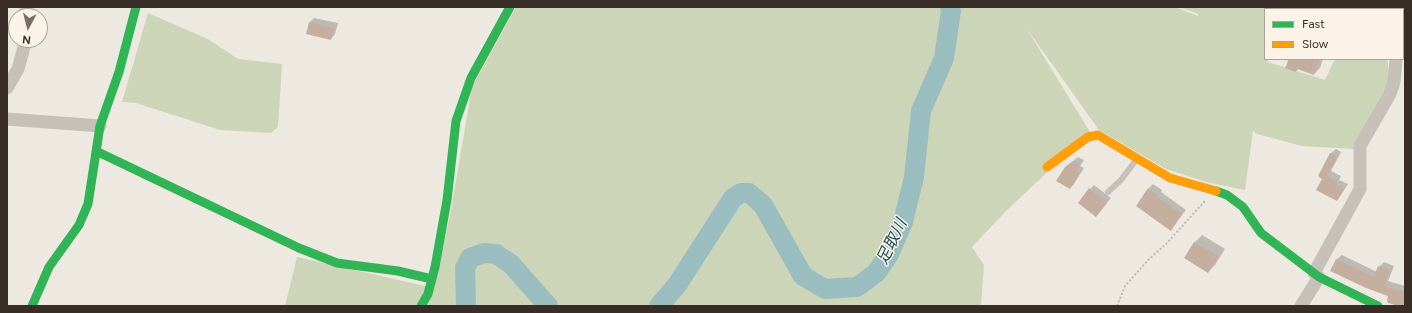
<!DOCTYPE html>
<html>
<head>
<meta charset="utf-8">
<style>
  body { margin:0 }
  #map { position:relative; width:1412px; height:313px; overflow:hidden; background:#ede9e0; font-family:Figtree,sans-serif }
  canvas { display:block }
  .frame { position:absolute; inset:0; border:8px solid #382d27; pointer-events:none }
  .legend { position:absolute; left:1264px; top:8px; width:140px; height:52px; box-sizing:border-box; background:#fbf3e7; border:1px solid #ada49a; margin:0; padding:5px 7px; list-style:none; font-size:12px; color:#382d27 }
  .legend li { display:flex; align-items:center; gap:8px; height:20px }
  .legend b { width:20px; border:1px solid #ada49a }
  .north { position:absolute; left:8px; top:8px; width:40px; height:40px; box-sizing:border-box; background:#fbf3e7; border:1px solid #ada49a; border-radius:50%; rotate:187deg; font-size:11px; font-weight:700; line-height:16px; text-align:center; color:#382d27 }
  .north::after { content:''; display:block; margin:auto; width:14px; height:18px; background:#776f68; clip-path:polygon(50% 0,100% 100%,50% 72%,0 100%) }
</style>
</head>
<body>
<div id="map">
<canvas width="1412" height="313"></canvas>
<div class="frame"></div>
<ul class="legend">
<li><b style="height:5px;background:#30b455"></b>Fast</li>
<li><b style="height:5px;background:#ff9f0a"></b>Slow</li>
</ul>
<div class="north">N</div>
</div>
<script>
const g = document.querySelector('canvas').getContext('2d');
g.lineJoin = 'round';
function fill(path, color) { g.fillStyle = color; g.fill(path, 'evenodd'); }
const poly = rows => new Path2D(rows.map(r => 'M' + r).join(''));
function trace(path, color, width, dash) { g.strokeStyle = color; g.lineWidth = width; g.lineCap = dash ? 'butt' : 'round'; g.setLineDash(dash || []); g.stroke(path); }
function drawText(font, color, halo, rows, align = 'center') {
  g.font = font + ' Figtree,"Noto Sans JP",sans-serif'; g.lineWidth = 3; g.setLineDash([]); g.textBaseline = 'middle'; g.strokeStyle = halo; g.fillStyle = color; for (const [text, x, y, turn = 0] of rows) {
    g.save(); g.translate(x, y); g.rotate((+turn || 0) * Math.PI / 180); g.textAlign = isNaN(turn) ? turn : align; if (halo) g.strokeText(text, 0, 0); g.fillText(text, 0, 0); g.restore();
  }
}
const green = poly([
  [516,7,1175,7,1198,16,1198,14,1179,7,1283,7,1283,9,1265,9,1265,59,1268,59,1268,62,1325,80,1335,59,1387,59,1391,80,1355,149,1302,146,1257,134,1253,131,1245,190,1206,182,1166,169,1099,130,1027,29,1090,132,1006,211,972,247,984,265,981,306,285,306,297,257,434,288,451,210,472,87],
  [148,13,208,39,238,59,282,64,278,127,271,133,220,130,136,103,122,102]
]);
const shadow = poly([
  [314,18,338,23,335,34,331,39,310,22],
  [1281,59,1323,59,1320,68,1314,74,1299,68,1296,71,1289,61],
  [1336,149,1341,152,1331,171,1341,176,1339,180,1348,184,1341,195,1337,200,1323,178,1319,176,1331,153],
  [1078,157,1084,160,1080,166,1084,168,1074,184,1070,188,1066,167],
  [1153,184,1162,190,1161,192,1186,210,1171,229,1149,188],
  [1094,185,1111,198,1100,211,1090,189],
  [1202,235,1225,249,1215,265,1208,272,1185,258,1195,242],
  [1342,255,1377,272,1379,267,1384,262,1394,266,1388,281,1405,286,1405,306,1403,306,1389,296,1332,270,1337,259]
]);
const river = poly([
  [466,306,465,268,470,258,484,253,496,254,511,264,548,306],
  [659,306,677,285,733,198,741,193,749,193,763,205,803,276,825,289,857,287,876,273,889,254,903,222,914,177,921,111,944,58,951,11,950,7]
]);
const building = poly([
  [309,22,334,28,331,40,306,34],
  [1289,59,1320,59,1314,75,1297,69,1296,72,1285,68],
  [1330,153,1337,157,1327,176,1337,181,1335,184,1344,189,1337,201,1316,190,1322,179,1318,176],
  [1073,161,1080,165,1076,171,1080,173,1070,189,1056,181,1065,167],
  [1089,188,1107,203,1096,217,1078,203],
  [1148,188,1158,195,1157,197,1182,214,1171,231,1136,206],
  [1194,242,1219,256,1208,273,1184,258],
  [1336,259,1374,277,1378,266,1390,270,1384,286,1405,292,1405,306,1399,306,1388,303,1387,300,1388,296,1366,288,1330,271]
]);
const path = poly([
  [1117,306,1125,286,1149,259,1166,244,1205,201]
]);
const lane = poly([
  [1108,192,1121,180,1136,160]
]);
const street = poly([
  [26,7,28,16],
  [1403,43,1405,39],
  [7,88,18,69,26,40],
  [7,119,100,126],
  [1314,273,1360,189,1360,146,1390,94,1394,82,1396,59],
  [1301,306,1319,277]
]);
const fast = poly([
  [96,151,299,248,337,263,398,271,432,279],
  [1216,191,1227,195,1243,207,1261,233,1319,277,1378,306],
  [32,306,49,267,79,225,88,204,100,126,119,72,136,7],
  [421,306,428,294,435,267,447,200,456,121,471,78,510,7]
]);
const slow = poly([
  [1047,167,1088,137,1098,135,1170,178,1216,191]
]);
const waterNames = [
  ["足取川",892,242,-64]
];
fill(green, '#cdd5b9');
fill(shadow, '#0003');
trace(river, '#9abec0', 20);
fill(building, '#c3aea0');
trace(path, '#bfb9b1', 2, [2, 2]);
trace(lane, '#c6c0b9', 6);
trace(street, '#c6c0b9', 13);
trace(fast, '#30b455', 9);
trace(slow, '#ff9f0a', 9);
drawText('italic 16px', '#19525c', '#fbf3e7', waterNames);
</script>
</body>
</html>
